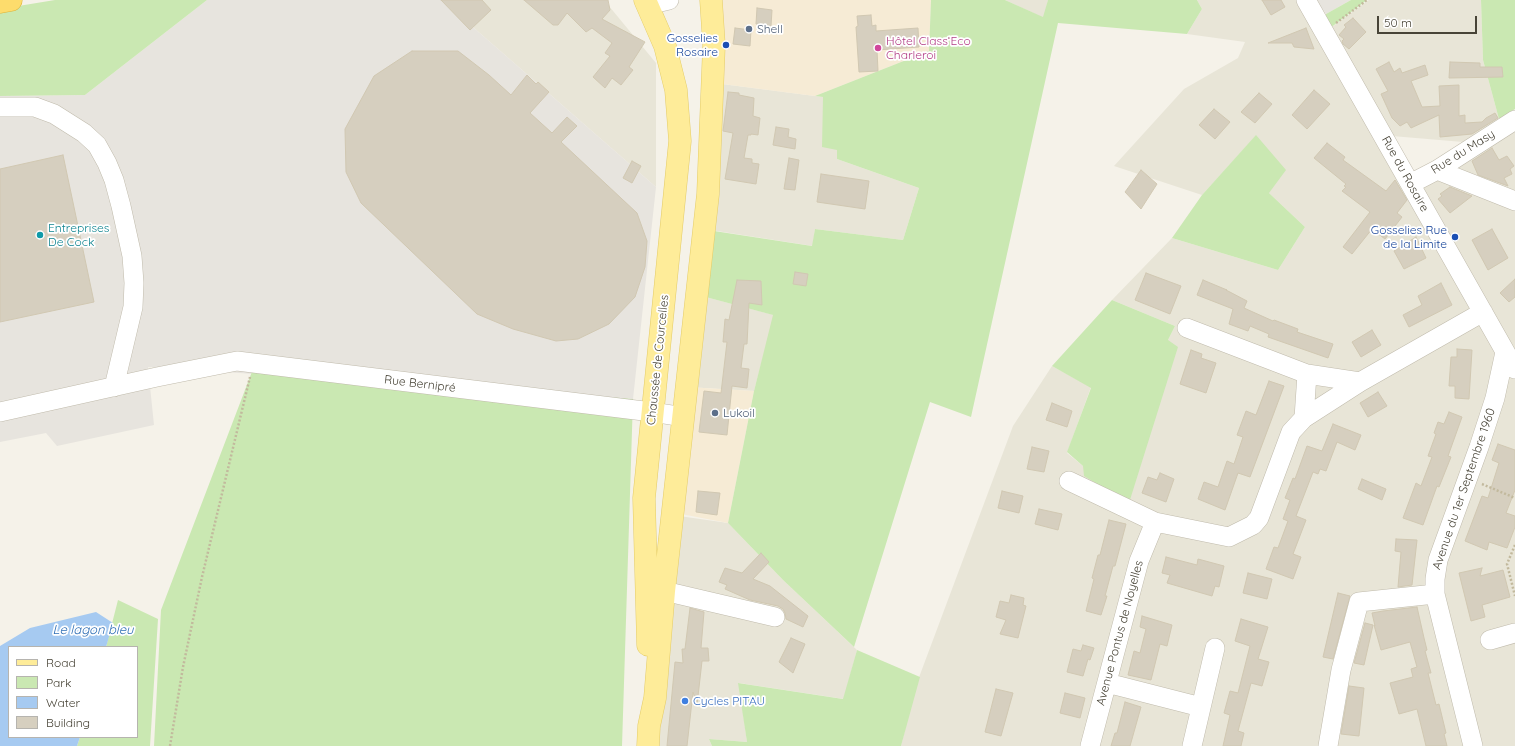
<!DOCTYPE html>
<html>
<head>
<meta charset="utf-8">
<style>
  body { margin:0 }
  #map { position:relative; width:1515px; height:746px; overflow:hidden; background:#f5f2e9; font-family:Quicksand,sans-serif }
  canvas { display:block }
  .legend { position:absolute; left:8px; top:646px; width:130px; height:92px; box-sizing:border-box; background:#fff; border:1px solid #b6b4af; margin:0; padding:5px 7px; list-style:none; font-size:12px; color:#484437 }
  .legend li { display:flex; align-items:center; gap:8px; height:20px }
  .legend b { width:20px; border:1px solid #b6b4af }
  .scale { position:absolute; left:1377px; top:16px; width:100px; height:18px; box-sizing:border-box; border:2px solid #484437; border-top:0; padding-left:5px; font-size:12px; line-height:14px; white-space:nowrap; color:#484437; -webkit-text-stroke:3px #fff; paint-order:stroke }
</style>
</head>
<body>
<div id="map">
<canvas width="1515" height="746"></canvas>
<ul class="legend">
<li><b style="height:5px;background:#feec99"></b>Road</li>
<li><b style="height:11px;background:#cae8b2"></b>Park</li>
<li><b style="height:11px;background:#a6caf1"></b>Water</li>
<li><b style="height:11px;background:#d6cfbf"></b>Building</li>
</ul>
<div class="scale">50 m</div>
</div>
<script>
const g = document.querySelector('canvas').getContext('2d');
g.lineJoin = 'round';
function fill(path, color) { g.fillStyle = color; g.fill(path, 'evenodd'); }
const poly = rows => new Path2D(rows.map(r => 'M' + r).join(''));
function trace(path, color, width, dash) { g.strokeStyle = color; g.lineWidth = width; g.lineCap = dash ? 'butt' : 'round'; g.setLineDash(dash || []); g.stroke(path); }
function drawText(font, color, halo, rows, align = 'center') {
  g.font = font + ' Quicksand,sans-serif'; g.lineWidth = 3.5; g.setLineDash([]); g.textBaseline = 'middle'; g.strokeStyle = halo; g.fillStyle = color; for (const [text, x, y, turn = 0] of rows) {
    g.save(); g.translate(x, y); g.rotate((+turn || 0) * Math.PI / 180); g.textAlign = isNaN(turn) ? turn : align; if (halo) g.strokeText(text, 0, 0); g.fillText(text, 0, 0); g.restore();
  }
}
const residential = poly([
  [442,0,604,0,656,63,656,187],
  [1005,0,1048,0,1044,18],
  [1197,0,1297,0,1515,375,1515,746,901,746,915,688,1013,426,1052,366,1091,387,1067,453,1083,466,1168,340,1175,326,1112,300,1172,238,1278,270,1305,227,1269,193,1256,136,1202,195,1114,166,1184,89,1238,58,1245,42,1187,34,1202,9],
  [1369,0,1481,0,1483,60,1499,119,1463,142,1392,136,1325,32],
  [722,84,823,97,837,150,837,159,919,188,903,240,815,229,813,246,704,229],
  [1515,119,1515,369,1410,184],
  [702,296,774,315,754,391,687,387],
  [679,516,728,523,783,580,857,650,844,699,739,683,747,742,709,739,712,746,653,746]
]);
const commercial = poly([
  [717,0,931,0,929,51,815,96,722,84],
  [687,387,754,391,728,523,676,513]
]);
const industrial = poly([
  [207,0,442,0,656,187,633,399,148,367,154,425,57,446,46,433,0,442,0,96,85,95],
  [1316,0,1351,0,1326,14]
]);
const green = poly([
  [55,0,207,0,85,95,0,96,0,9],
  [931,0,1005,0,1043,17,1048,0,1197,0,1202,9,1187,34,1058,23,971,417,930,402,854,647,783,580,728,523,754,391,773,315,702,296,714,231,812,246,815,229,903,240,919,188,837,159,837,150,822,147,823,97,815,96,929,51],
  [1351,0,1367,0,1325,32,1326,14],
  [1481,0,1515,0,1515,109,1499,119,1483,60],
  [1256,135,1286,170,1269,193,1305,227,1278,270,1172,238,1202,195],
  [1112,300,1175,326,1168,340,1178,347,1129,503,1084,476,1083,466,1067,452,1091,388,1052,366],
  [253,369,633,399,622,746,154,746,161,610],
  [118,600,158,619,150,746,77,746,80,737,137,737,137,647,106,647],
  [857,650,920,677,901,746,712,746,709,739,747,742,738,683,843,699]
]);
const water = poly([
  [96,612,113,623,106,647,9,647,9,737,80,737,77,746,0,746,0,646,30,628]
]);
const building = poly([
  [441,0,482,0,491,10,470,30,441,0],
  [524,0,608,0,610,10,602,19,645,42,629,67,633,70,621,85,612,78,605,88,593,77,610,56,605,53,612,43,592,28,586,32,567,13,558,25,553,25,524,0],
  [1262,0,1281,0,1285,7,1271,15,1262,0],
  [757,8,772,10,771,26,756,24,757,8],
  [871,15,872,26,876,25,876,31,918,28,919,47,877,50,878,71,859,72,856,27,858,26,857,16,871,15],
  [1353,18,1366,32,1349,49,1343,44,1342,41,1344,39,1339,35,1346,27,1344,25,1353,18],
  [735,28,751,30,750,46,733,44,735,28],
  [1306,28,1314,49,1294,47,1292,43,1268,43,1306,28],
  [412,51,458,51,489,75,511,95,527,75,536,84,538,82,549,92,530,113,552,133,567,117,577,126,561,142,637,213,647,241,645,267,635,297,609,324,578,339,556,341,513,329,477,314,361,203,346,172,345,129,374,76,412,51],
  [1389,62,1394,72,1400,68,1402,73,1425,65,1428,75,1411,81,1422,107,1440,106,1439,86,1459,85,1459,116,1465,115,1465,123,1482,122,1486,118,1495,113,1498,118,1472,134,1440,137,1439,115,1411,128,1407,122,1400,126,1392,118,1381,94,1388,91,1376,69,1389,62],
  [1450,62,1480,63,1480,67,1502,67,1503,77,1449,78,1450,62],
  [1314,90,1330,104,1307,129,1292,115,1314,90],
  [728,92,739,93,739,95,754,98,753,116,760,118,758,135,751,134,751,135,748,135,744,158,752,159,752,163,759,164,756,184,725,179,733,133,723,131,728,92],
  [1259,93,1272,104,1255,123,1241,112,1259,93],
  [1214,109,1230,122,1215,139,1199,125,1214,109],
  [776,127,789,129,788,137,796,139,795,149,773,145,776,127],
  [1327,143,1345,157,1343,160,1386,191,1395,180,1407,200,1397,213,1402,217,1385,239,1372,229,1352,254,1343,247,1370,212,1342,191,1346,187,1344,186,1346,184,1314,158,1327,143],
  [1492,148,1499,160,1507,156,1514,166,1510,169,1512,174,1504,178,1508,186,1478,175,1472,161,1492,148],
  [63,155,94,302,0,322,0,169,63,155],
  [789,158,799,160,795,190,784,189,789,158],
  [632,161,641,166,632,183,623,178,632,161],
  [1141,170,1157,184,1141,209,1125,192,1141,170],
  [821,174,869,181,865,209,817,202,821,174],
  [1450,187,1472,196,1450,213,1438,199,1442,196,1440,194,1450,187],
  [1492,229,1508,258,1488,270,1472,240,1492,229],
  [1416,237,1426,258,1404,269,1394,251,1416,237],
  [795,272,808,274,806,286,793,284,795,272],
  [1146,273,1181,286,1170,314,1135,300,1146,273],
  [1515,279,1515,297,1509,302,1500,293,1515,279],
  [737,280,761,281,762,305,749,303,747,344,744,344,741,368,749,369,747,388,732,386,727,435,699,432,704,391,721,393,727,342,723,342,725,319,729,320,737,280],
  [1203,280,1227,290,1226,290,1247,301,1244,308,1273,321,1274,320,1298,329,1297,332,1333,344,1328,358,1268,337,1269,334,1250,326,1248,331,1229,324,1233,309,1197,295,1203,280],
  [1441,283,1452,305,1409,327,1403,315,1422,305,1418,296,1441,283],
  [1372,330,1381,345,1361,357,1352,342,1372,330],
  [1457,349,1472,350,1469,399,1455,398,1455,386,1449,386,1451,357,1457,357,1457,349],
  [1191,350,1202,354,1201,358,1216,363,1206,393,1180,384,1191,350],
  [1269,381,1284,386,1250,477,1238,473,1225,510,1198,499,1204,482,1218,487,1227,461,1234,464,1243,437,1237,435,1246,411,1256,415,1269,381],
  [1378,392,1387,406,1368,417,1360,403,1378,392],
  [1052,403,1072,411,1067,427,1046,420,1052,403],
  [1449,412,1462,417,1448,456,1451,457,1439,487,1437,486,1423,525,1403,518,1416,483,1421,486,1432,457,1428,456,1436,434,1434,433,1438,422,1444,424,1449,412],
  [1333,424,1361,435,1355,450,1337,442,1326,471,1320,469,1318,474,1313,472,1296,516,1306,520,1293,554,1301,557,1293,579,1266,569,1274,547,1278,548,1288,521,1283,519,1290,500,1285,498,1293,478,1295,479,1307,446,1322,451,1333,424],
  [1498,444,1515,450,1515,490,1506,513,1515,516,1515,527,1507,548,1489,542,1487,550,1465,541,1482,496,1488,498,1499,463,1492,460,1498,444],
  [1032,447,1049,451,1044,472,1027,469,1032,447],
  [1160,473,1174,479,1166,502,1142,493,1148,477,1157,480,1160,473],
  [1362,479,1386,489,1382,500,1358,489,1362,479],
  [698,491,720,493,717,515,696,512,698,491],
  [1002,491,1023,496,1019,513,998,508,1002,491],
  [1039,509,1062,514,1058,530,1035,524,1039,509],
  [1109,520,1126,524,1115,566,1113,566,1105,596,1107,596,1101,615,1086,611,1094,579,1092,578,1098,555,1100,555,1109,520],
  [1396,539,1417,540,1412,585,1398,587,1401,552,1395,551,1396,539],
  [761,553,769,562,753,579,770,586,808,616,803,627,786,619,785,613,783,609,778,606,750,600,725,589,727,585,719,582,725,568,742,573,761,553],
  [1166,557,1197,565,1198,559,1224,566,1219,587,1215,586,1212,596,1167,583,1170,575,1162,573,1166,557],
  [1482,568,1480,576,1503,570,1510,597,1482,605,1485,617,1471,621,1459,573,1482,568],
  [1248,573,1272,579,1267,599,1243,593,1248,573],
  [1338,593,1350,596,1333,659,1323,657,1338,593],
  [1011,595,1024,598,1023,605,1026,606,1018,638,1000,634,1006,620,996,617,1000,601,1009,603,1011,595],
  [1417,607,1424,638,1427,650,1425,651,1431,673,1428,673,1436,705,1439,704,1446,733,1444,734,1447,746,1426,746,1417,709,1399,714,1390,683,1413,677,1411,669,1417,667,1410,642,1381,650,1374,625,1375,626,1372,613,1383,611,1417,607],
  [690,608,704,612,701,648,708,648,709,661,702,661,697,705,693,692,687,746,667,746,675,662,683,663,682,649,685,649,690,608],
  [1142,616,1172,625,1167,646,1160,644,1151,680,1128,675,1134,651,1140,653,1146,629,1140,627,1142,616],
  [1241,619,1268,627,1258,659,1269,662,1262,686,1251,683,1238,731,1244,733,1241,746,1223,746,1230,715,1224,713,1230,691,1238,693,1250,646,1235,641,1241,619],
  [1365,623,1373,625,1364,665,1354,663,1365,623],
  [791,638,805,644,793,673,779,662,791,638],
  [1083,645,1094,648,1090,660,1088,659,1083,676,1067,672,1073,649,1081,651,1083,645],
  [1349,686,1364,688,1359,736,1341,734,1349,686],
  [996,689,1013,693,1001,736,985,732,996,689],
  [1065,693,1085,698,1080,718,1060,713,1065,693],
  [1125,702,1141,707,1130,746,1111,746,1115,733,1117,733,1125,702]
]);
const path = poly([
  [1336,23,1367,0],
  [1482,484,1515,498],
  [1515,545,1507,564,1515,596],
  [170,746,183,667,202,577,250,377]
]);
const minor = poly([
  [1306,0,1515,369],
  [648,5,669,0],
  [0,107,35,107,54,114,84,133,97,145,107,163,114,180,121,206,132,256,134,283,133,307,114,387],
  [1437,170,1515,201],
  [1410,184,1437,170,1515,120],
  [1187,328,1307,374,1360,382],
  [0,412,157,377,237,361,652,412,684,417],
  [1304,418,1307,374],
  [1069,481,1155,522,1229,537,1253,525,1259,518,1291,432,1304,418,1360,382,1483,312],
  [664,591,775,617],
  [1490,640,1515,633],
  [1107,683,1201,707],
  [1090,746,1139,561,1155,522],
  [1192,746,1215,648],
  [1328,746,1341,670,1359,602,1435,594],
  [1473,746,1435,594,1435,579,1438,560,1479,447,1495,398,1505,352]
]);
const major = poly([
  [645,0,665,46,676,90,680,141,644,498,648,645],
  [648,746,649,726,655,698,664,591,708,194,714,45,711,0]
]);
const highway = poly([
  [0,2,11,0]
]);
const markers = [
  [749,29,4,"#5c6f8a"],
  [726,45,4,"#1a4fb4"],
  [878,48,4,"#d1479c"],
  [40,235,4,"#0f9aa8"],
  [1455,237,4,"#1a4fb4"],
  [715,413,4,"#5c6f8a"],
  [685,701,4,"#3f7fe0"]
];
const serviceNames = [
  ["Shell",757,29],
  ["Lukoil",723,413]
];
const transitNames = [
  ["Gosselies",718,38],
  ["Rosaire",718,52],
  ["Gosselies Rue",1447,230],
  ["de la Limite",1447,244]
];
const hotelNames = [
  ["Hôtel Class‘Eco",886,41],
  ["Charleroi",886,55]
];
const streetNames = [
  ["Rue du Masy",1463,152,-32],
  ["Rue du Rosaire",1405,174,61],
  ["Chaussée de Courcelles",658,360,-84],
  ["Rue Bernipré",420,384,7],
  ["Avenue du 1er Septembre 1960",1464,489,-71],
  ["Avenue Pontus de Noyelles",1120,633,-75]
];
const cultureNames = [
  ["Entreprises",48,228],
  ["De Cock",48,242]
];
const shopNames = [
  ["Cycles PITAU",693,701]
];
const waterNames = [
  ["Le lagon bleu",93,630]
];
fill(residential, '#e8e5d7');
fill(commercial, '#f6ebd5');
fill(industrial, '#e7e4de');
fill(green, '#cae8b2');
fill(water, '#a6caf1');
fill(building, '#d6cfbf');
trace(building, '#d1c8b2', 1);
trace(minor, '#c0bbac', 20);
trace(major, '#e4cc68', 23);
trace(highway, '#ddb33a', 23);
trace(path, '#c2b99d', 2.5, [2, 2]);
trace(minor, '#fff', 19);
trace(major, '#feec99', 22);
trace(highway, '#fddc6c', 22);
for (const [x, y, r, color] of markers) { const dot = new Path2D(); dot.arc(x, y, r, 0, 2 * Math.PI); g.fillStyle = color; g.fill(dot); trace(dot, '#fff', 1.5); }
drawText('12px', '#4e5e75', '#fff', serviceNames, 'left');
drawText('12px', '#164399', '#fff', transitNames, 'right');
drawText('12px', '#b23c85', '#fff', hotelNames, 'left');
drawText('12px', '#484437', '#fff', streetNames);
drawText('12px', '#0d838f', '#fff', cultureNames, 'left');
drawText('12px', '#366cbe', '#fff', shopNames, 'left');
drawText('italic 13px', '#306fb5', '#fff', waterNames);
</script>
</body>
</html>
